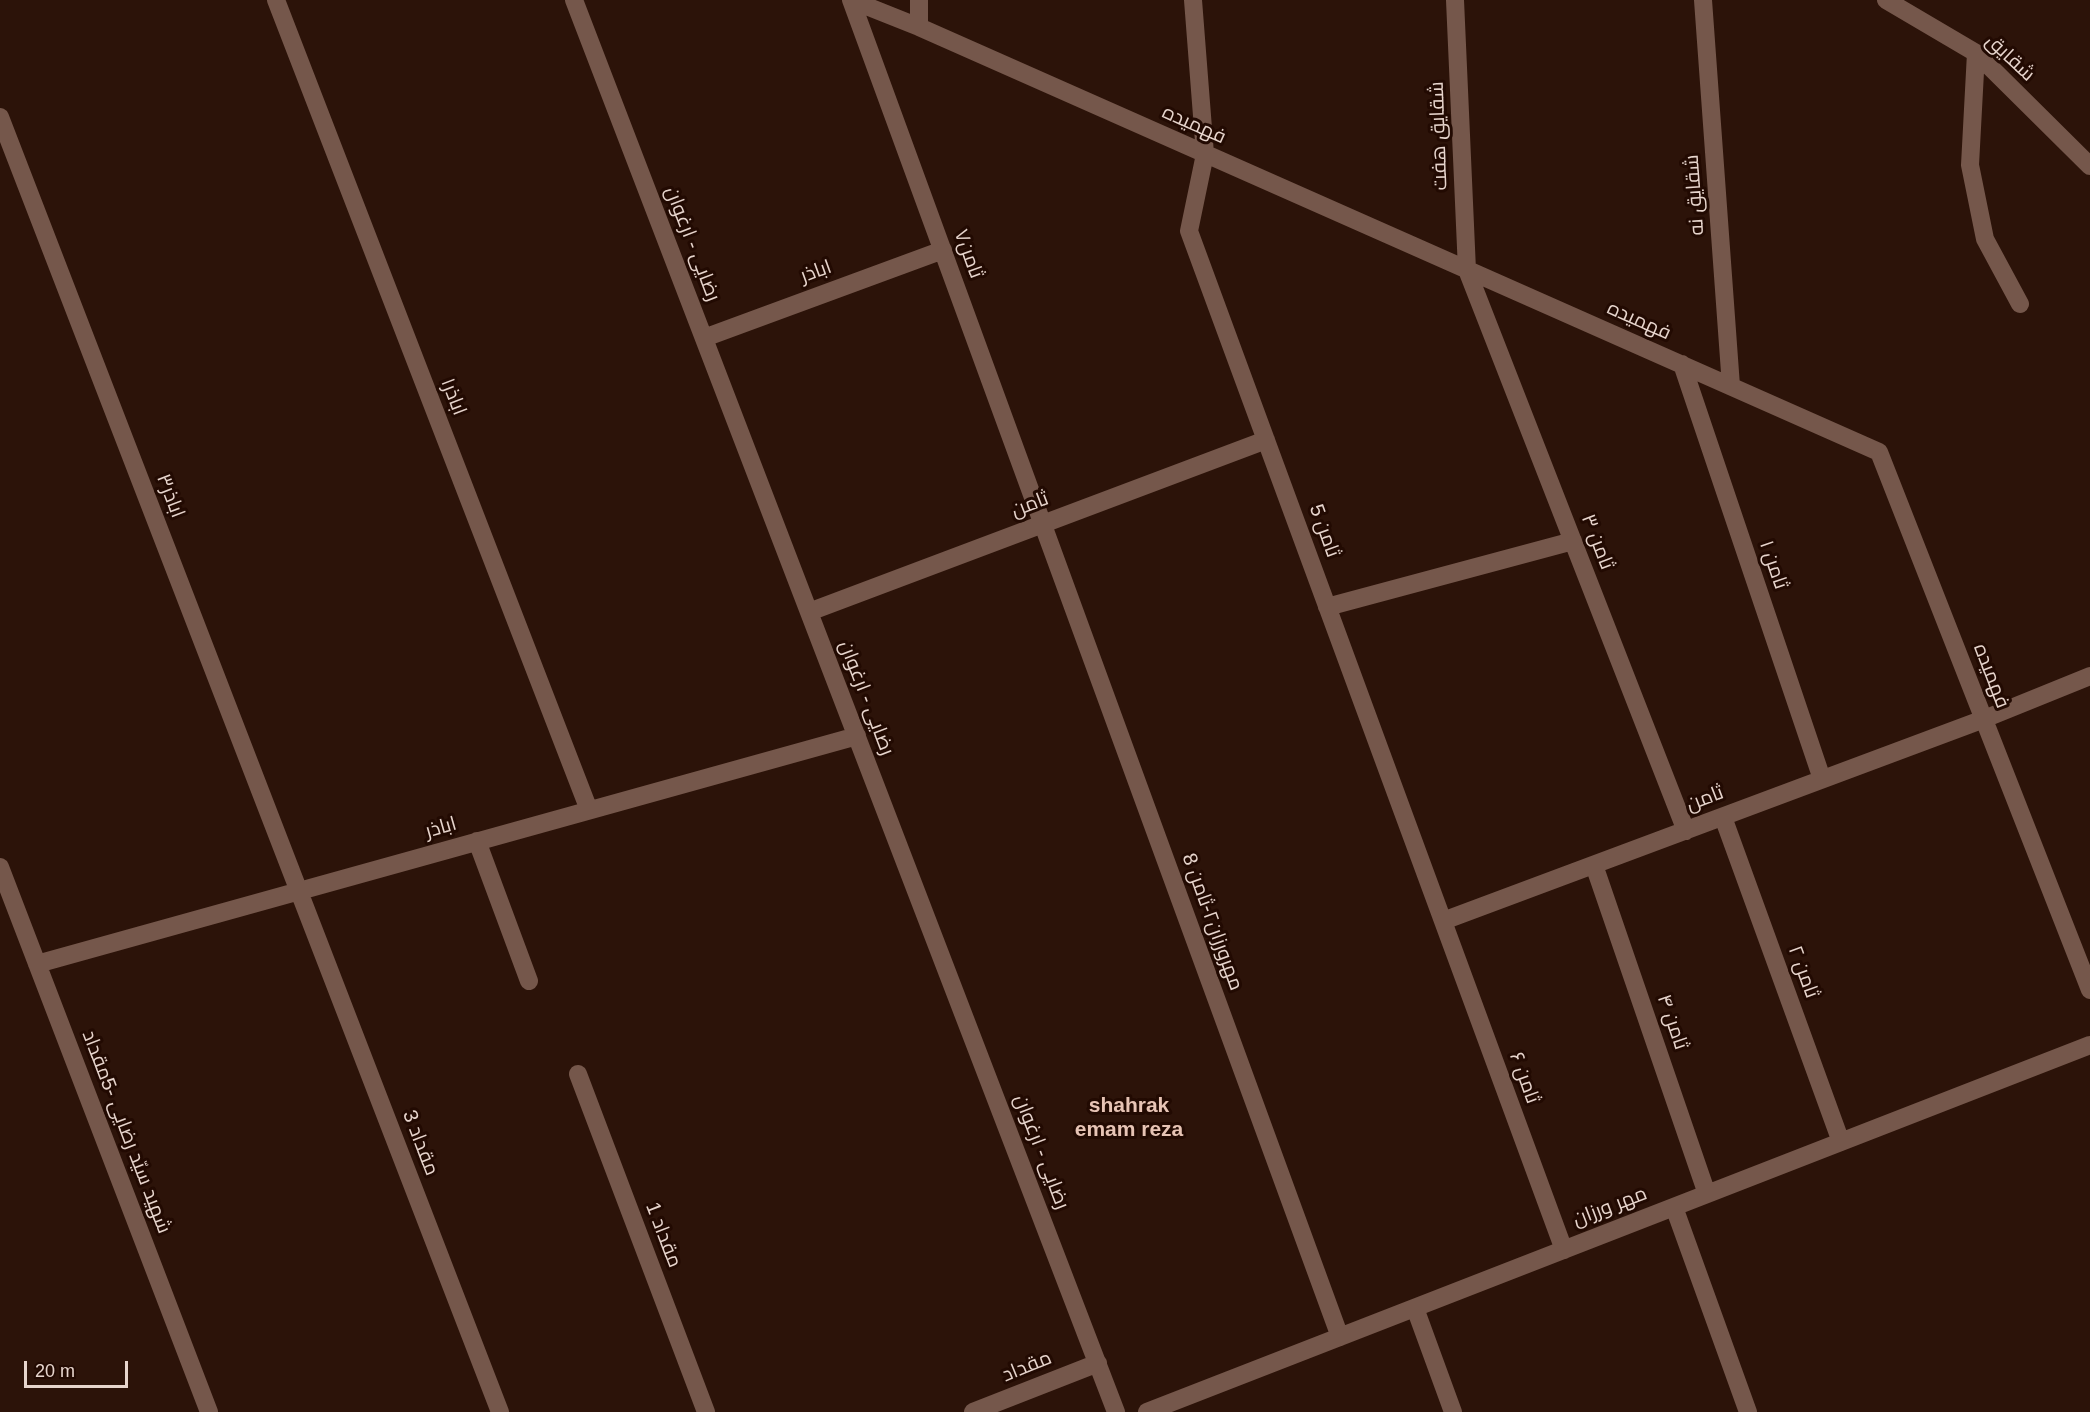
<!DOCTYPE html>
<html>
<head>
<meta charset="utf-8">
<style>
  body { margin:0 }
  #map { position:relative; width:2090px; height:1412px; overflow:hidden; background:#2c1309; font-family:Helvetica,sans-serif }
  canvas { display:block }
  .scale { position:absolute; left:24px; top:1361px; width:104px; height:27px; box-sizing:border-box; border:3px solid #e7d5cd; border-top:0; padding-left:8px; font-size:18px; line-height:21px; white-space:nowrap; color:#e7d5cd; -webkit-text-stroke:4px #220a02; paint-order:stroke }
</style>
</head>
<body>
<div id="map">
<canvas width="2090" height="1412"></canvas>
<div class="scale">20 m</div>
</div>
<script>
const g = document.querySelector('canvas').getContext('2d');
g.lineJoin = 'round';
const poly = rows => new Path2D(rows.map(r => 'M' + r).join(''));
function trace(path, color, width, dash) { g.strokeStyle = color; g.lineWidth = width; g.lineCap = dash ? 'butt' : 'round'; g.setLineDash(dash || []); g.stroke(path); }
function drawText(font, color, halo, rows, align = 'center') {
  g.font = font + ' Helvetica,Cairo,sans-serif'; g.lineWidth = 6; g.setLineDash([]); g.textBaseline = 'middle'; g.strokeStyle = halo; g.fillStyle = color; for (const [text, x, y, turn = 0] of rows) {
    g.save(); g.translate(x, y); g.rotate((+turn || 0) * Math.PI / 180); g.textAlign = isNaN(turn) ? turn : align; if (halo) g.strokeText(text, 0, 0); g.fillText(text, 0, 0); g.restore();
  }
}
const minor = poly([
  [276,0,589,810],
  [574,0,1116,1412],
  [851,0,919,27,1879,452,2090,990],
  [851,0,1340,1337],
  [919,0,919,27],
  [1193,0,1205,154,1189,231,1564,1250],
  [1455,0,1467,270,1686,831],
  [1703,0,1731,386],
  [1886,0,1976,53,2090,166],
  [1976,53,1970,165,1985,239,2020,304],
  [0,117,500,1412],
  [704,338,943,250],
  [1682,364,1822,779],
  [1327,607,1573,541],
  [809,612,1266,440],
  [1723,817,1841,1142],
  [477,841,529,981],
  [1594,865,1707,1194],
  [0,867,209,1412],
  [1443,921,1984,719,2090,676],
  [37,964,857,736],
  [578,1074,706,1412],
  [1674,1207,1748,1412],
  [1415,1308,1453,1412],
  [973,1412,1098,1363],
  [1147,1412,2090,1045]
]);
const streetNames = [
  ["شقایق",2010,58,43],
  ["فهمیده",1194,125,24],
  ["شقایق هفت",1439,136,-92],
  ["شقایق نه",1695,195,-94],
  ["رضایی - ارغوان",692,244,69],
  ["ثامن۷",968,254,70],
  ["اباذر",816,272,-20],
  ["فهمیده",1639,321,24],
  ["اباذر۱",453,397,69],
  ["اباذر۳",170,496,69],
  ["ثامن",1030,505,-21],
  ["ثامن 5",1324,531,70],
  ["ثامن ۳",1597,542,69],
  ["ثامن ۱",1773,565,71],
  ["فهمیده",1991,676,69],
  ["رضایی - ارغوان",866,698,69],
  ["ثامن",1705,799,-21],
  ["اباذر",441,828,-16],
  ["مهرورزان۲-ثامن 8",1212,922,70],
  ["ثامن ۲",1803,972,70],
  ["ثامن ۴",1672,1022,71],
  ["ثامن ۶",1524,1078,70],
  ["شهید سیّد‌ رضایی -5مقداد",126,1132,69],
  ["مقداد 3",420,1143,69],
  ["رضایی - ارغوان",1041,1152,69],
  ["مهر ورزان",1610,1207,-21],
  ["مقداد 1",663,1235,69],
  ["مقداد",1027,1367,-22]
];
const neighbourhoodNames = [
  ["shahrak",1129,1106],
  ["emam reza",1129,1130]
];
trace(minor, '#75574b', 18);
drawText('20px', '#e7d5cd', '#220a02', streetNames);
drawText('bold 21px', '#e7c4b5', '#220a02', neighbourhoodNames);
</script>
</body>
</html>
